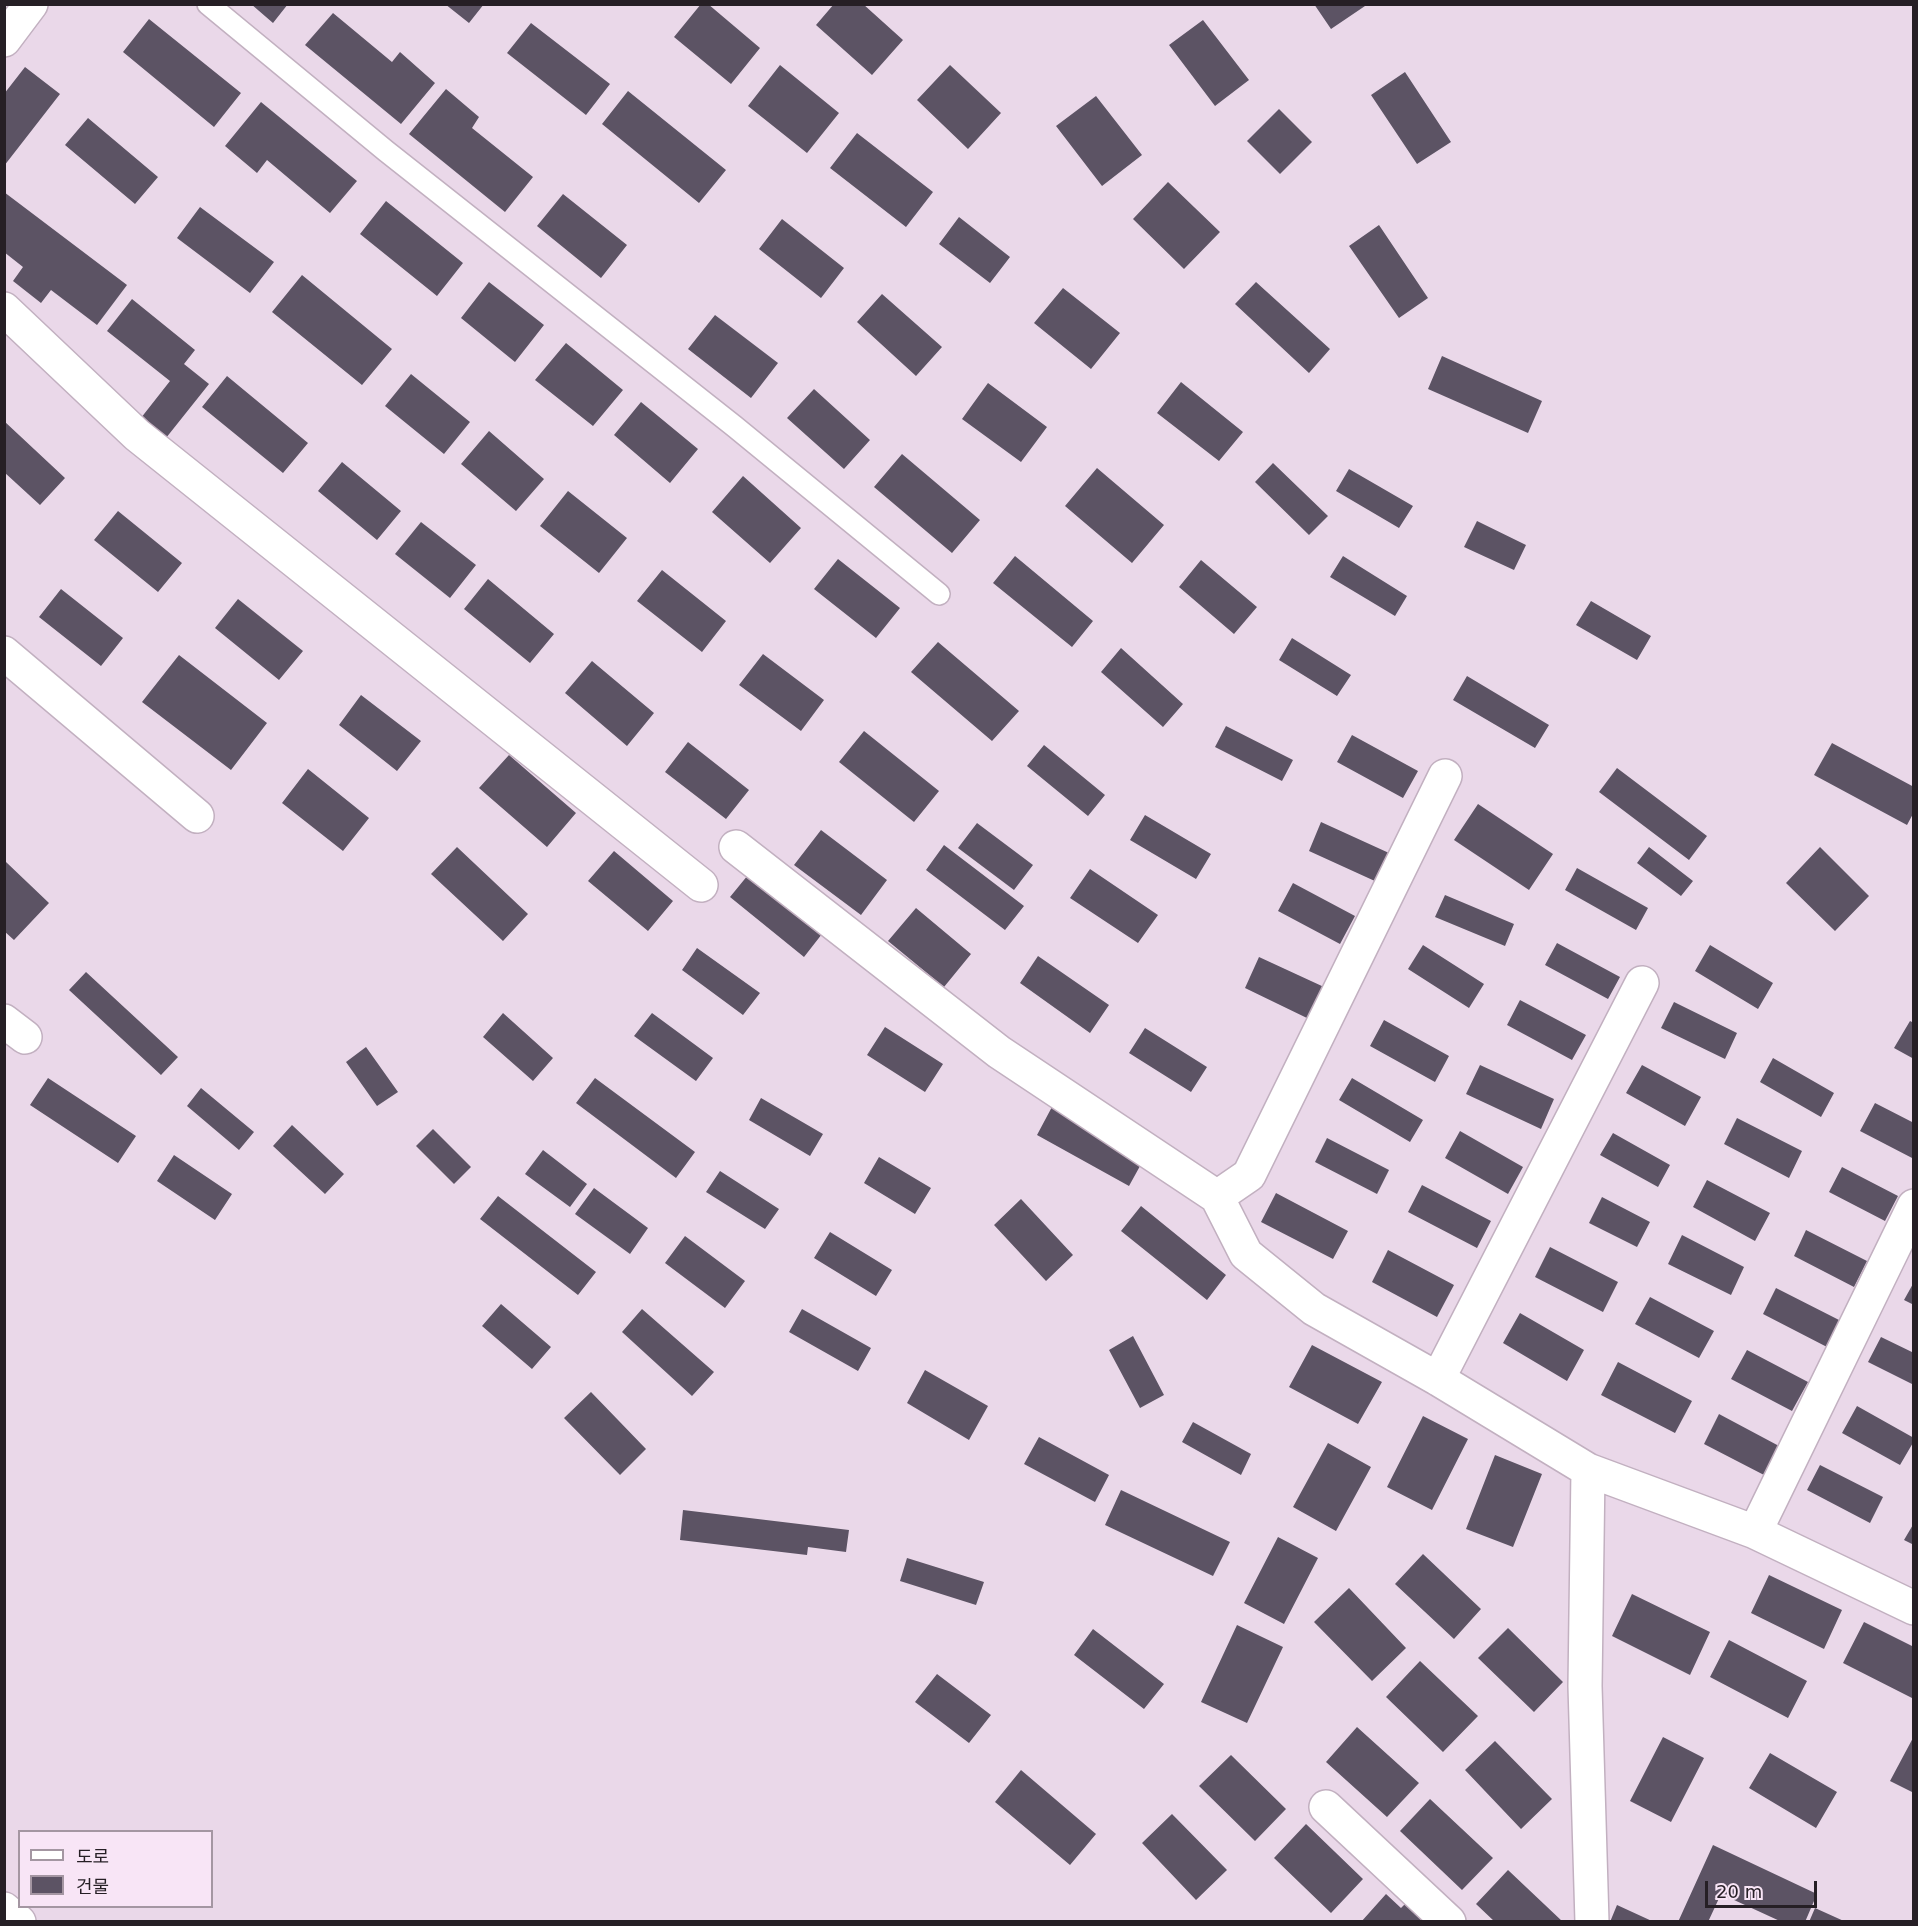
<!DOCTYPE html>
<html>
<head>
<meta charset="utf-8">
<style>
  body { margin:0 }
  #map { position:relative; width:1918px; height:1926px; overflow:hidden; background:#ead8e9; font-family:"DejaVu Sans","Noto Sans KR",sans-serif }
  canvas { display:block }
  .frame { position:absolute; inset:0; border:6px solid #261f25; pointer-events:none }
  .legend { position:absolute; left:18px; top:1830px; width:195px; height:78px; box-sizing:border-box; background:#f8e5f6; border:2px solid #a496a2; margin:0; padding:8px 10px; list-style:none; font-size:18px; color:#261f25 }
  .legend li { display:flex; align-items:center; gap:12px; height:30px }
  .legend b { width:30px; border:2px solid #a496a2 }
  .scale { position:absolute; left:1705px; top:1881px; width:112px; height:27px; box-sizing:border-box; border:3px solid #261f25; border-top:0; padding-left:8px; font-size:18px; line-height:21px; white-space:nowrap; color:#261f25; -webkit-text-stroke:4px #f8e5f6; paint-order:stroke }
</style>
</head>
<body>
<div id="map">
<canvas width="1918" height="1926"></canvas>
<div class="frame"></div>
<ul class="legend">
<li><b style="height:8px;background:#fff"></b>도로</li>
<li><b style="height:16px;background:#5c5364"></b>건물</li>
</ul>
<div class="scale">20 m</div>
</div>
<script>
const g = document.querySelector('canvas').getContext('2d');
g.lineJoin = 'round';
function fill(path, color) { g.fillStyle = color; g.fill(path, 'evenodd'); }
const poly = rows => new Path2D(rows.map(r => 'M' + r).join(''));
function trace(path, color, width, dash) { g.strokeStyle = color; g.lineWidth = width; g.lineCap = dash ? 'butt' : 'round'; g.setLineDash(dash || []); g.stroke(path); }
const building = poly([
  [251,4,288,4,273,23],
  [445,4,484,4,469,23],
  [701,4,708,4,760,48,731,84,674,37],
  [834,4,863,4,903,40,872,75,816,25],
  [1314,4,1364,4,1365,6,1331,29],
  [333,13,392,62,400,52,435,83,401,124,305,45],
  [149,19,241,93,214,127,123,52],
  [1203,20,1249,80,1215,106,1169,45],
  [531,23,610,84,586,115,507,53],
  [780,65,839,113,807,153,748,106],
  [950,65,1001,113,968,149,917,100],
  [25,67,60,94,4,166,4,94],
  [1405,72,1451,142,1417,164,1371,95],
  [446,89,479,117,472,128,533,177,505,212,409,134],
  [628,91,726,170,699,203,602,124],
  [1096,96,1142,155,1102,186,1056,126],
  [261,102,357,181,330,213,267,160,257,173,225,146],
  [1279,109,1312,142,1280,174,1247,141],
  [88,118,158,177,135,204,65,145],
  [857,133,933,192,906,227,830,168],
  [1168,182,1220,232,1184,269,1133,219],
  [4,192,127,285,97,325,51,290,41,303,13,281,23,267,4,252],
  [563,194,627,245,601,278,537,226],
  [386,201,463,263,437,296,360,234],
  [200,207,274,262,250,293,177,238],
  [959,217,1010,257,990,283,939,244],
  [782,219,844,268,821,298,759,249],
  [1379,225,1428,298,1399,318,1349,246],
  [302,275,392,349,362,385,272,312],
  [489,282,544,325,515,362,461,318],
  [1256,282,1330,349,1309,373,1235,304],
  [1063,288,1120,333,1091,369,1034,323],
  [882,294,942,347,916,376,857,322],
  [132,299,195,350,184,364,209,384,162,443,137,423,170,381,107,331],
  [715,315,778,363,751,398,688,349],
  [566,343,623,390,593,426,535,380],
  [1442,356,1542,401,1528,433,1428,389],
  [411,374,470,422,444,454,385,406],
  [227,376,308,443,283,473,202,407],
  [1181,382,1243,432,1219,461,1157,413],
  [988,383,1047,427,1021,462,962,419],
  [814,389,870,440,844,469,787,418],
  [641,402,698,449,670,483,614,435],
  [4,421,65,478,40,505,4,472],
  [489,431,544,479,516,511,461,464],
  [902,454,980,520,952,553,874,487],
  [342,462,401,511,377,540,318,491],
  [1273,463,1328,516,1309,535,1255,482],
  [1097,468,1164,525,1132,563,1065,506],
  [1349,469,1413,506,1399,528,1336,491],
  [743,476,801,528,770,563,712,512],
  [568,491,627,538,599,573,540,526],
  [118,511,182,563,158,592,94,540],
  [1477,521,1526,545,1514,570,1464,547],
  [421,522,476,565,450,598,395,554],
  [1015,556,1093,621,1072,647,993,583],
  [1343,556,1407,596,1395,616,1330,577],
  [838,559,900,608,876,638,814,589],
  [1201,560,1257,607,1234,634,1179,587],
  [662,570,726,621,702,652,637,601],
  [488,579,554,634,530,663,464,609],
  [61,589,123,638,101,666,39,617],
  [238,599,303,651,279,680,215,628],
  [1591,601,1651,636,1637,660,1576,625],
  [1292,638,1351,675,1337,696,1279,660],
  [938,642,1019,711,992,741,911,672],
  [1121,648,1183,704,1163,727,1101,672],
  [763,654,824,700,801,731,739,685],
  [179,655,267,723,231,770,142,702],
  [592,661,654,713,627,746,565,693],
  [1467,676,1549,725,1535,748,1453,700],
  [361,695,421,741,397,771,339,725],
  [1226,726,1293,760,1282,781,1215,747],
  [864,731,939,791,914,822,839,762],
  [1352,735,1418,771,1403,798,1337,762],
  [688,742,749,790,726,819,665,772],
  [1832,743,1914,787,1914,812,1907,825,1814,775],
  [1044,745,1105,795,1088,816,1027,766],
  [509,755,576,813,547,847,479,788],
  [1617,768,1707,836,1689,860,1599,792],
  [308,769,369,818,343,851,282,803],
  [1478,804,1553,854,1529,890,1454,840],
  [1145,815,1211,854,1196,879,1130,840],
  [1321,822,1389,853,1377,882,1309,851],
  [977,823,1033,865,1014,890,958,848],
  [821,830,887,880,861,915,794,865],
  [944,845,1024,906,1005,930,926,870],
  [457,847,528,914,503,941,431,874],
  [1649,847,1693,881,1681,896,1637,863],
  [1820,847,1869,896,1835,931,1786,883],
  [614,851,673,901,648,931,588,881],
  [6,862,49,903,14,940,4,931,4,864],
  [1577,868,1648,908,1636,930,1565,890],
  [1090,869,1158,915,1138,943,1070,898],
  [748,875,822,934,804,957,730,897],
  [1293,883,1355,916,1340,944,1278,911],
  [1445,895,1514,924,1505,946,1435,917],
  [916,908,971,954,944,987,888,941],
  [1557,943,1620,977,1608,999,1545,965],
  [1423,945,1484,984,1469,1008,1408,969],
  [1710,945,1773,983,1758,1009,1695,971],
  [697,948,760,993,743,1015,682,970],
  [1038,956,1109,1005,1090,1033,1020,983],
  [1259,957,1324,987,1309,1019,1245,988],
  [86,972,178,1057,161,1075,69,990],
  [1520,1000,1586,1035,1572,1060,1507,1025],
  [1674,1002,1737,1033,1725,1059,1661,1028],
  [503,1013,553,1058,533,1081,483,1037],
  [652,1013,713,1058,696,1081,634,1036],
  [1384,1020,1449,1056,1435,1082,1370,1046],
  [1910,1021,1914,1023,1914,1059,1894,1048],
  [885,1027,943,1064,925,1092,867,1055],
  [1145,1028,1207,1067,1191,1092,1129,1053],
  [366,1047,398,1092,377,1106,346,1062],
  [1773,1058,1834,1093,1821,1117,1760,1082],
  [1480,1065,1554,1099,1541,1129,1466,1094],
  [1642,1065,1701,1097,1685,1126,1626,1093],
  [48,1078,136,1136,118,1163,30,1105],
  [595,1078,695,1152,676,1178,576,1103],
  [1352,1078,1423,1120,1410,1142,1339,1100],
  [201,1088,254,1132,239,1150,187,1106],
  [761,1098,823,1134,810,1156,749,1120],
  [1875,1103,1914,1123,1914,1159,1860,1131],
  [1053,1105,1145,1157,1129,1186,1037,1135],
  [1737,1118,1802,1151,1789,1178,1724,1144],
  [292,1125,344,1174,325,1194,273,1146],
  [433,1129,471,1167,454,1184,416,1146],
  [1460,1131,1523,1167,1508,1194,1445,1158],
  [1613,1133,1670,1165,1658,1187,1600,1155],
  [1327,1138,1389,1170,1377,1194,1315,1162],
  [543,1150,587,1184,570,1207,525,1174],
  [174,1155,232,1194,215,1220,157,1181],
  [879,1157,931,1188,915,1214,864,1183],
  [1842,1167,1898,1196,1885,1221,1829,1192],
  [720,1171,779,1209,765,1229,706,1192],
  [1707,1180,1770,1213,1755,1241,1693,1207],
  [1422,1185,1491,1221,1477,1248,1408,1212],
  [594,1188,648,1228,630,1254,575,1214],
  [1276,1193,1348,1231,1333,1259,1261,1222],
  [498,1196,596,1272,578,1295,480,1219],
  [1602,1197,1650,1222,1637,1247,1589,1223],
  [1021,1199,1073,1255,1046,1281,994,1225],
  [1141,1206,1226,1275,1207,1300,1121,1231],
  [1806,1230,1867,1261,1854,1287,1794,1256],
  [830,1232,892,1270,876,1296,814,1258],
  [1682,1235,1744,1267,1731,1295,1668,1264],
  [685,1236,745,1281,725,1308,665,1263],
  [1550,1247,1618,1282,1603,1312,1535,1277],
  [1388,1250,1454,1285,1437,1317,1372,1282],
  [1914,1282,1914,1305,1904,1300],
  [1776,1288,1841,1321,1827,1347,1763,1314],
  [1650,1297,1714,1331,1699,1358,1635,1324],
  [501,1304,551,1347,532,1369,482,1326],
  [642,1309,714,1372,692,1396,622,1332],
  [802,1309,871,1348,858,1371,789,1332],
  [1520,1313,1584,1350,1567,1381,1503,1343],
  [1133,1336,1164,1395,1140,1408,1109,1350],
  [1881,1337,1914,1353,1914,1385,1868,1362],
  [1312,1345,1382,1382,1358,1424,1289,1387],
  [1747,1350,1808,1382,1792,1411,1731,1379],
  [1618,1362,1692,1401,1675,1433,1601,1395],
  [925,1370,988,1406,969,1440,907,1403],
  [591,1392,646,1449,620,1475,564,1418],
  [1857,1406,1914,1438,1914,1441,1900,1465,1842,1433],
  [1719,1414,1779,1446,1764,1475,1704,1444],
  [1423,1416,1468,1439,1432,1510,1387,1487],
  [1193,1422,1251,1454,1241,1475,1182,1442],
  [1039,1437,1109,1475,1095,1502,1024,1464],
  [1328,1443,1371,1467,1336,1531,1293,1507],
  [1495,1455,1542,1474,1513,1547,1466,1529],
  [1820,1465,1883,1497,1870,1523,1807,1490],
  [1121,1490,1230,1542,1213,1576,1105,1525],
  [683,1510,849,1530,846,1552,808,1547,807,1555,680,1540],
  [1914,1523,1914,1545,1904,1540],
  [1278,1537,1318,1558,1284,1624,1244,1603],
  [1423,1554,1481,1609,1454,1639,1395,1584],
  [907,1558,984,1582,976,1605,900,1581],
  [1769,1575,1842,1610,1824,1649,1751,1613],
  [1349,1588,1406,1648,1372,1681,1314,1622],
  [1632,1594,1710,1632,1690,1675,1612,1636],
  [1864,1622,1914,1647,1914,1695,1912,1698,1843,1663],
  [1237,1625,1283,1647,1247,1723,1201,1702],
  [1508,1628,1563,1682,1534,1712,1478,1658],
  [1093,1629,1164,1684,1144,1709,1074,1655],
  [1729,1640,1807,1681,1788,1718,1710,1677],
  [1420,1661,1478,1716,1443,1752,1386,1697],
  [937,1674,991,1715,969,1743,915,1702],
  [1357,1727,1419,1783,1387,1817,1326,1762],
  [1914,1736,1914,1793,1890,1781],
  [1663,1737,1704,1758,1671,1822,1630,1801],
  [1495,1741,1552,1799,1521,1829,1465,1770],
  [1770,1753,1837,1792,1816,1828,1749,1788],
  [1231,1755,1286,1809,1255,1841,1199,1786],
  [1021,1770,1096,1834,1070,1865,995,1802],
  [1430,1799,1493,1858,1462,1890,1400,1831],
  [1172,1814,1227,1870,1196,1900,1142,1843],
  [1306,1824,1363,1879,1331,1913,1274,1858],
  [1713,1845,1817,1894,1805,1922,1782,1922,1721,1894,1708,1922,1678,1922],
  [1508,1870,1563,1922,1495,1922,1476,1904],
  [1386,1894,1401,1908,1409,1900,1432,1922,1361,1922],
  [1617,1905,1654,1922,1610,1922],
  [1815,1908,1846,1922,1809,1922]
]);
const service = poly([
  [208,4,386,151,734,426,939,594]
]);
const minor = poly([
  [4,40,31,4],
  [4,309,137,435,701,885],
  [4,653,197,816],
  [736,847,999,1052,1217,1197,1246,1254,1314,1309,1438,1379,1588,1470,1755,1532,1914,1608],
  [4,1021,25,1037],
  [1217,1197,1249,1175,1445,776],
  [1438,1379,1642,983],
  [1588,1470,1585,1686,1592,1922],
  [1755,1532,1914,1206],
  [1326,1807,1449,1922]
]);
const primary = poly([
  [4,1909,19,1922]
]);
fill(building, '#5c5364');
trace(service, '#c2b0c0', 24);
trace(minor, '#c2b0c0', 36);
trace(primary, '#c2b0c0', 36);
trace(service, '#fff', 21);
trace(minor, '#fff', 33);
trace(primary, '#fff', 33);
</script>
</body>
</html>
